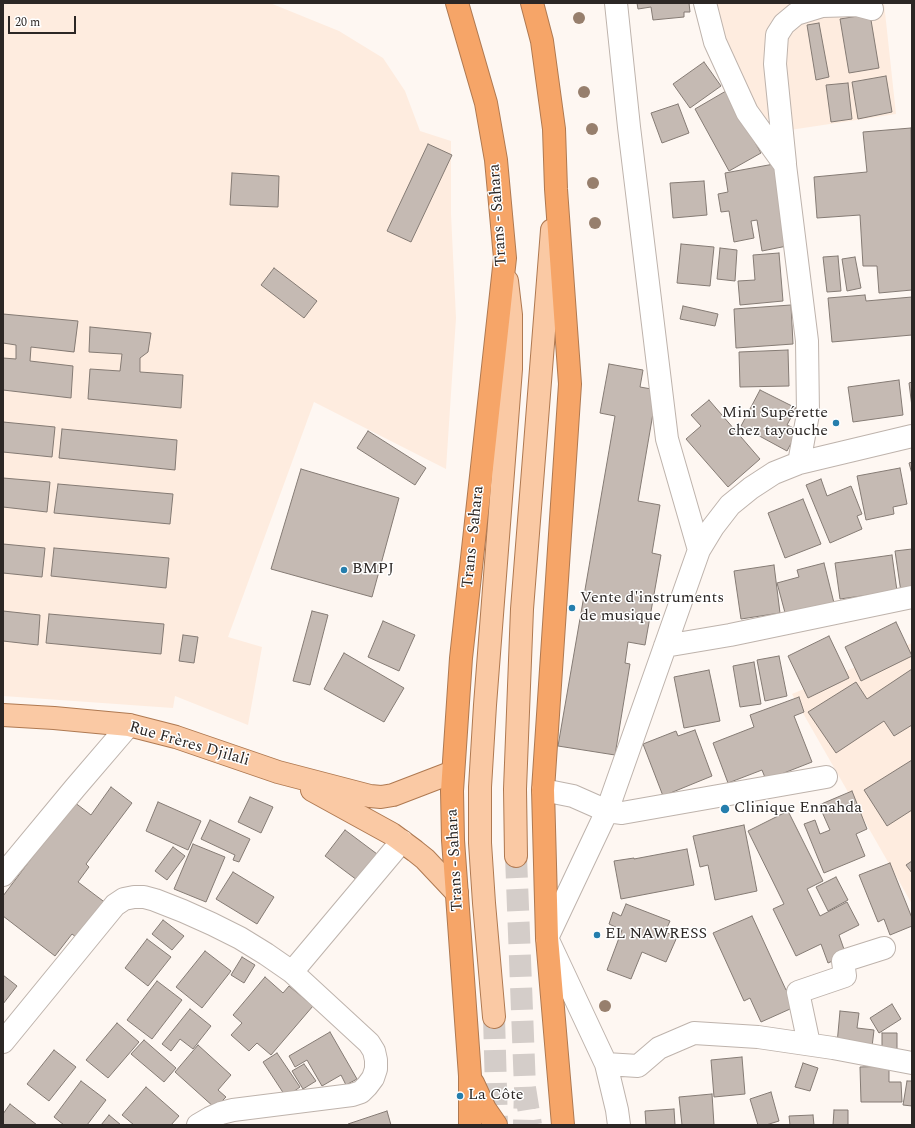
<!DOCTYPE html>
<html>
<head>
<meta charset="utf-8">
<style>
  body { margin:0 }
  #map { position:relative; width:915px; height:1128px; overflow:hidden; background:#fef7f2; font-family:Spectral,serif }
  canvas { display:block }
  .frame { position:absolute; inset:0; border:4px solid #2c2725; pointer-events:none }
  .scale { position:absolute; left:8px; top:16px; width:68px; height:18px; box-sizing:border-box; border:2px solid #2c2725; border-top:0; padding-left:5px; font-size:12px; line-height:14px; white-space:nowrap; color:#2c2725; -webkit-text-stroke:3px #fff; paint-order:stroke }
</style>
</head>
<body>
<div id="map">
<canvas width="915" height="1128"></canvas>
<div class="frame"></div>
<div class="scale">20 m</div>
</div>
<script>
const g = document.querySelector('canvas').getContext('2d');
g.lineJoin = 'round';
function fill(path, color) { g.fillStyle = color; g.fill(path, 'evenodd'); }
const poly = rows => new Path2D(rows.map(r => 'M' + r).join(''));
function trace(path, color, width, dash) { g.strokeStyle = color; g.lineWidth = width; g.lineCap = dash ? 'butt' : 'round'; g.setLineDash(dash || []); g.stroke(path); }
function drawText(font, color, halo, rows, align = 'center') {
  g.font = font + ' Spectral,serif'; g.lineWidth = 3; g.setLineDash([]); g.textBaseline = 'middle'; g.strokeStyle = halo; g.fillStyle = color; for (const [text, x, y, turn = 0] of rows) {
    g.save(); g.translate(x, y); g.rotate((+turn || 0) * Math.PI / 180); g.textAlign = isNaN(turn) ? turn : align; if (halo) g.strokeText(text, 0, 0); g.fillText(text, 0, 0); g.restore();
  }
}
const built = poly([
  [3,3,270,3,339,31,383,58,405,91,420,131,451,141,451,214,456,318,446,469,314,402,228,637,262,647,248,725,175,696,173,708,3,696],
  [708,3,884,3,896,114,790,130,790,117,763,120],
  [912,643,912,904,792,694]
]);
const building = poly([
  [637,3,689,3,690,12,684,12,684,17,653,20,651,7,638,9,637,3],
  [870,14,879,68,849,73,840,19,870,14],
  [819,23,829,77,816,80,807,25,819,23],
  [704,62,721,86,690,108,673,84,704,62],
  [886,76,892,112,858,119,852,82,886,76],
  [848,83,852,119,831,122,826,85,848,83],
  [726,91,761,153,729,171,695,109,726,91],
  [678,104,689,133,662,143,651,113,678,104],
  [911,128,912,290,879,293,877,266,863,266,860,215,817,218,814,177,867,172,863,132,911,128],
  [428,144,452,155,411,242,387,231,428,144],
  [774,164,787,246,762,251,757,220,751,221,754,238,734,242,729,211,721,212,718,194,728,192,725,173,774,164],
  [232,173,279,176,278,207,230,205,232,173],
  [704,181,707,215,673,218,670,183,704,181],
  [681,244,714,247,710,286,677,283,681,244],
  [720,248,737,250,735,281,717,279,720,248],
  [779,253,783,301,740,305,738,281,755,280,753,255,779,253],
  [838,256,841,291,827,292,823,257,838,256],
  [855,257,861,288,847,291,842,259,855,257],
  [274,268,317,301,304,318,261,285,274,268],
  [865,295,866,301,912,297,912,335,832,342,828,298,865,295],
  [791,305,793,344,736,348,734,309,791,305],
  [683,306,718,314,715,326,680,319,683,306],
  [3,314,78,321,74,352,31,347,30,361,73,366,71,398,3,390,3,358,16,359,16,345,3,343,3,314],
  [90,327,151,333,148,352,140,358,140,372,183,375,181,408,88,399,90,369,120,371,122,354,89,352,90,327],
  [788,350,789,386,740,387,739,352,788,350],
  [609,364,643,370,640,387,657,390,638,501,660,505,652,553,661,555,645,645,628,642,625,663,630,664,615,755,558,746,615,416,600,413,609,364],
  [899,380,903,415,853,422,848,387,899,380],
  [912,382,912,407,909,383,912,382],
  [760,390,796,408,787,425,798,430,787,451,741,426,760,390],
  [709,400,760,459,728,487,686,439,701,426,691,415,709,400],
  [3,422,55,427,52,457,3,452,3,422],
  [62,429,177,440,175,470,59,458,62,429],
  [368,431,426,468,415,485,357,448,368,431],
  [912,462,912,474,909,463,912,462],
  [900,468,907,504,893,507,894,514,866,520,857,476,900,468],
  [301,469,399,498,372,597,271,569,301,469],
  [3,478,50,482,47,512,3,507,3,478],
  [821,479,827,496,851,486,862,514,857,516,862,529,830,543,806,485,821,479],
  [58,484,173,494,170,524,54,513,58,484],
  [803,499,821,544,785,558,768,513,803,499],
  [3,544,45,548,42,577,3,573,3,544],
  [54,548,169,558,166,588,51,576,54,548],
  [912,549,912,590,901,592,895,551,912,549],
  [892,555,897,591,840,599,835,563,892,555],
  [824,563,835,607,787,620,777,583,799,577,797,570,824,563],
  [774,565,780,613,741,619,734,571,774,565],
  [3,611,40,615,38,645,3,641,3,611],
  [312,611,328,615,310,685,293,681,312,611],
  [49,614,164,624,161,654,46,643,49,614],
  [383,621,415,635,399,671,368,657,383,621],
  [896,622,912,656,861,681,845,647,896,622],
  [183,635,198,637,194,663,179,661,183,635],
  [829,636,849,678,808,698,788,656,829,636],
  [344,653,404,688,384,722,324,689,344,653],
  [779,656,787,696,765,701,757,660,779,656],
  [754,662,761,704,740,707,733,666,754,662],
  [912,669,912,725,894,736,884,721,836,753,808,712,856,682,867,699,912,669],
  [709,670,720,721,684,728,674,677,709,670],
  [799,697,804,712,794,716,812,762,766,780,762,770,728,783,713,743,754,727,750,715,799,697],
  [695,730,712,776,663,796,643,744,676,731,678,736,695,730],
  [912,760,912,810,887,826,864,790,912,760],
  [111,787,132,803,86,864,89,867,78,882,107,904,80,940,72,934,55,956,3,916,3,896,74,802,91,815,111,787],
  [852,791,867,829,856,834,865,856,824,873,804,824,815,820,820,834,830,830,819,805,852,791],
  [250,797,273,807,261,833,238,822,250,797],
  [158,802,201,821,188,850,146,831,158,802],
  [788,811,823,881,807,889,820,916,847,902,859,925,839,935,846,955,828,963,821,944,796,956,773,909,784,904,748,831,788,811],
  [210,820,250,839,239,862,233,860,235,855,201,839,210,820],
  [744,825,757,891,715,900,708,865,700,867,693,836,744,825],
  [345,830,377,854,357,880,325,856,345,830],
  [193,844,225,857,206,902,174,889,193,844],
  [173,847,185,856,167,880,155,871,173,847],
  [687,849,694,885,621,899,614,861,634,858,634,859,687,849],
  [912,861,912,873,906,865,912,861],
  [890,863,912,918,912,926,890,935,884,919,878,922,859,875,890,863],
  [233,872,274,897,257,924,216,899,233,872],
  [836,877,848,900,828,911,816,887,836,877],
  [626,904,670,921,665,932,677,937,666,962,642,952,631,979,607,970,622,930,609,924,613,912,621,916,626,904],
  [752,916,786,990,791,988,799,1005,761,1022,750,998,744,1001,713,933,752,916],
  [163,920,184,936,172,950,152,934,163,920],
  [147,939,171,957,148,986,125,968,147,939],
  [205,951,231,971,202,1008,176,987,205,951],
  [242,957,255,965,244,983,231,975,242,957],
  [3,975,17,986,3,1004,3,975],
  [265,977,283,993,289,986,313,1006,271,1055,257,1043,249,1051,231,1035,242,1023,233,1015,265,977],
  [157,981,182,1000,152,1039,127,1020,157,981],
  [892,1004,901,1019,879,1033,870,1018,892,1004],
  [190,1009,211,1026,193,1049,180,1039,171,1051,162,1044,190,1009],
  [840,1011,859,1013,857,1028,874,1030,872,1047,837,1044,840,1011],
  [117,1023,139,1042,108,1078,86,1060,117,1023],
  [330,1032,357,1079,346,1085,341,1075,322,1086,307,1060,295,1067,289,1056,330,1032],
  [882,1033,897,1033,897,1049,882,1049,882,1033],
  [144,1040,176,1068,164,1082,131,1054,144,1040],
  [198,1045,231,1075,218,1090,226,1097,215,1108,175,1072,198,1045],
  [54,1050,76,1067,49,1101,27,1084,54,1050],
  [277,1053,300,1087,286,1097,263,1062,277,1053],
  [742,1057,745,1094,714,1097,711,1060,742,1057],
  [803,1063,818,1068,810,1091,795,1087,803,1063],
  [304,1064,316,1081,303,1089,292,1071,304,1064],
  [889,1066,889,1082,901,1082,902,1102,861,1102,860,1067,889,1066],
  [81,1081,106,1100,87,1125,64,1125,54,1117,81,1081],
  [907,1081,912,1081,912,1106,903,1105,907,1081],
  [146,1087,179,1116,171,1125,134,1125,122,1115,146,1087],
  [771,1092,779,1121,766,1125,758,1125,750,1099,771,1092],
  [712,1094,714,1125,682,1125,679,1097,712,1094],
  [10,1104,37,1125,3,1125,3,1114,10,1104],
  [674,1109,675,1125,646,1125,645,1111,674,1109],
  [834,1110,848,1110,848,1125,833,1125,834,1110],
  [387,1111,391,1125,348,1125,348,1124,387,1111],
  [109,1115,121,1125,101,1125,109,1115],
  [813,1115,814,1125,790,1125,789,1116,813,1115]
]);
const majorTunnel = poly([
  [516,856,525,1088,524,1125],
  [494,1017,497,1125]
]);
const highwayTunnel = poly([
  [525,1088,531,1125]
]);
const minor = poly([
  [616,3,629,127,667,439,699,550],
  [705,3,715,42,747,112,785,165,807,341,808,414,799,463],
  [785,163,775,64,777,35,784,24,796,14,822,6,857,5,872,9],
  [665,646,730,635,912,597],
  [543,790,573,796,607,811,622,813,826,777],
  [3,875,75,788,129,725],
  [292,972,402,841],
  [3,1042,115,905,124,899,134,897,144,897,155,900,183,911,212,924,240,938,266,954,292,972,369,1043,374,1051,376,1060,376,1069,373,1078,367,1086,361,1092,352,1095,233,1110,221,1113,210,1118,198,1125],
  [809,1044,798,992,845,976,843,961,884,948],
  [606,1064,638,1066,659,1048,694,1033,758,1037,833,1048,912,1063],
  [619,1125,617,1110,606,1064,547,938,607,811,699,550,713,527,730,505,751,488,774,473,799,463,912,436]
]);
const major = poly([
  [3,715,54,718,129,725,176,737,278,772,370,796,381,797,393,795,453,772],
  [312,790,392,834,415,851,425,859,457,893],
  [516,856,515,789,522,609,552,230],
  [494,1017,484,903,480,843,480,787,485,705,511,369,511,315,507,281]
]);
const highway = poly([
  [457,3,486,103,496,160,505,258,461,658,452,791,453,840,470,1076,470,1125],
  [532,3,542,41,554,129,556,189,570,384,543,790,547,938,563,1125],
  [473,1083,485,1109,496,1125]
]);
const trees = [
  [579,18],
  [584,92],
  [592,129],
  [593,183],
  [595,223],
  [605,1006]
];
const markers = [
  [836,423,4,"#257ead"],
  [344,570,4,"#257ead"],
  [572,608,4,"#257ead"],
  [725,809,5,"#257ead"],
  [597,935,4,"#257ead"],
  [460,1096,4,"#257ead"]
];
const streetNames = [
  ["Trans - Sahara",499,215,-94],
  ["Trans - Sahara",474,537,-84],
  ["Rue Frères Djilali",189,745,16],
  ["Trans - Sahara",456,860,-93]
];
const poiNames = [
  ["Mini Supérette",828,414,"right"],
  ["chez tayouche",828,432,"right"],
  ["BMPJ",352,570],
  ["Vente d'instruments",580,599],
  ["de musique",580,617],
  ["Clinique Ennahda",734,809],
  ["EL NAWRESS",605,935],
  ["La Côte",468,1096]
];
fill(built, '#feecdf');
fill(building, '#c5bab3');
trace(building, '#857b74', 1);
trace(majorTunnel, '#d4cdc9', 22, [22, 11]);
trace(highwayTunnel, '#d4cdc9', 22, [22, 11]);
trace(minor, '#beb3ac', 24);
trace(major, '#af7951', 24);
trace(highway, '#af7951', 24);
trace(minor, '#fff', 22);
trace(major, '#fac9a4', 22);
trace(highway, '#f6a568', 22);
g.fillStyle = '#977f6d';
for (const [x, y] of trees) { g.beginPath(); g.arc(x, y, 6, 0, 2 * Math.PI); g.fill(); }
for (const [x, y, r, color] of markers) { const dot = new Path2D(); dot.arc(x, y, r, 0, 2 * Math.PI); g.fillStyle = color; g.fill(dot); trace(dot, '#fff', 1.5); }
drawText('16px', '#2c2725', '#fff', streetNames);
drawText('16px', '#2c2725', '#fff', poiNames, 'left');
</script>
</body>
</html>
